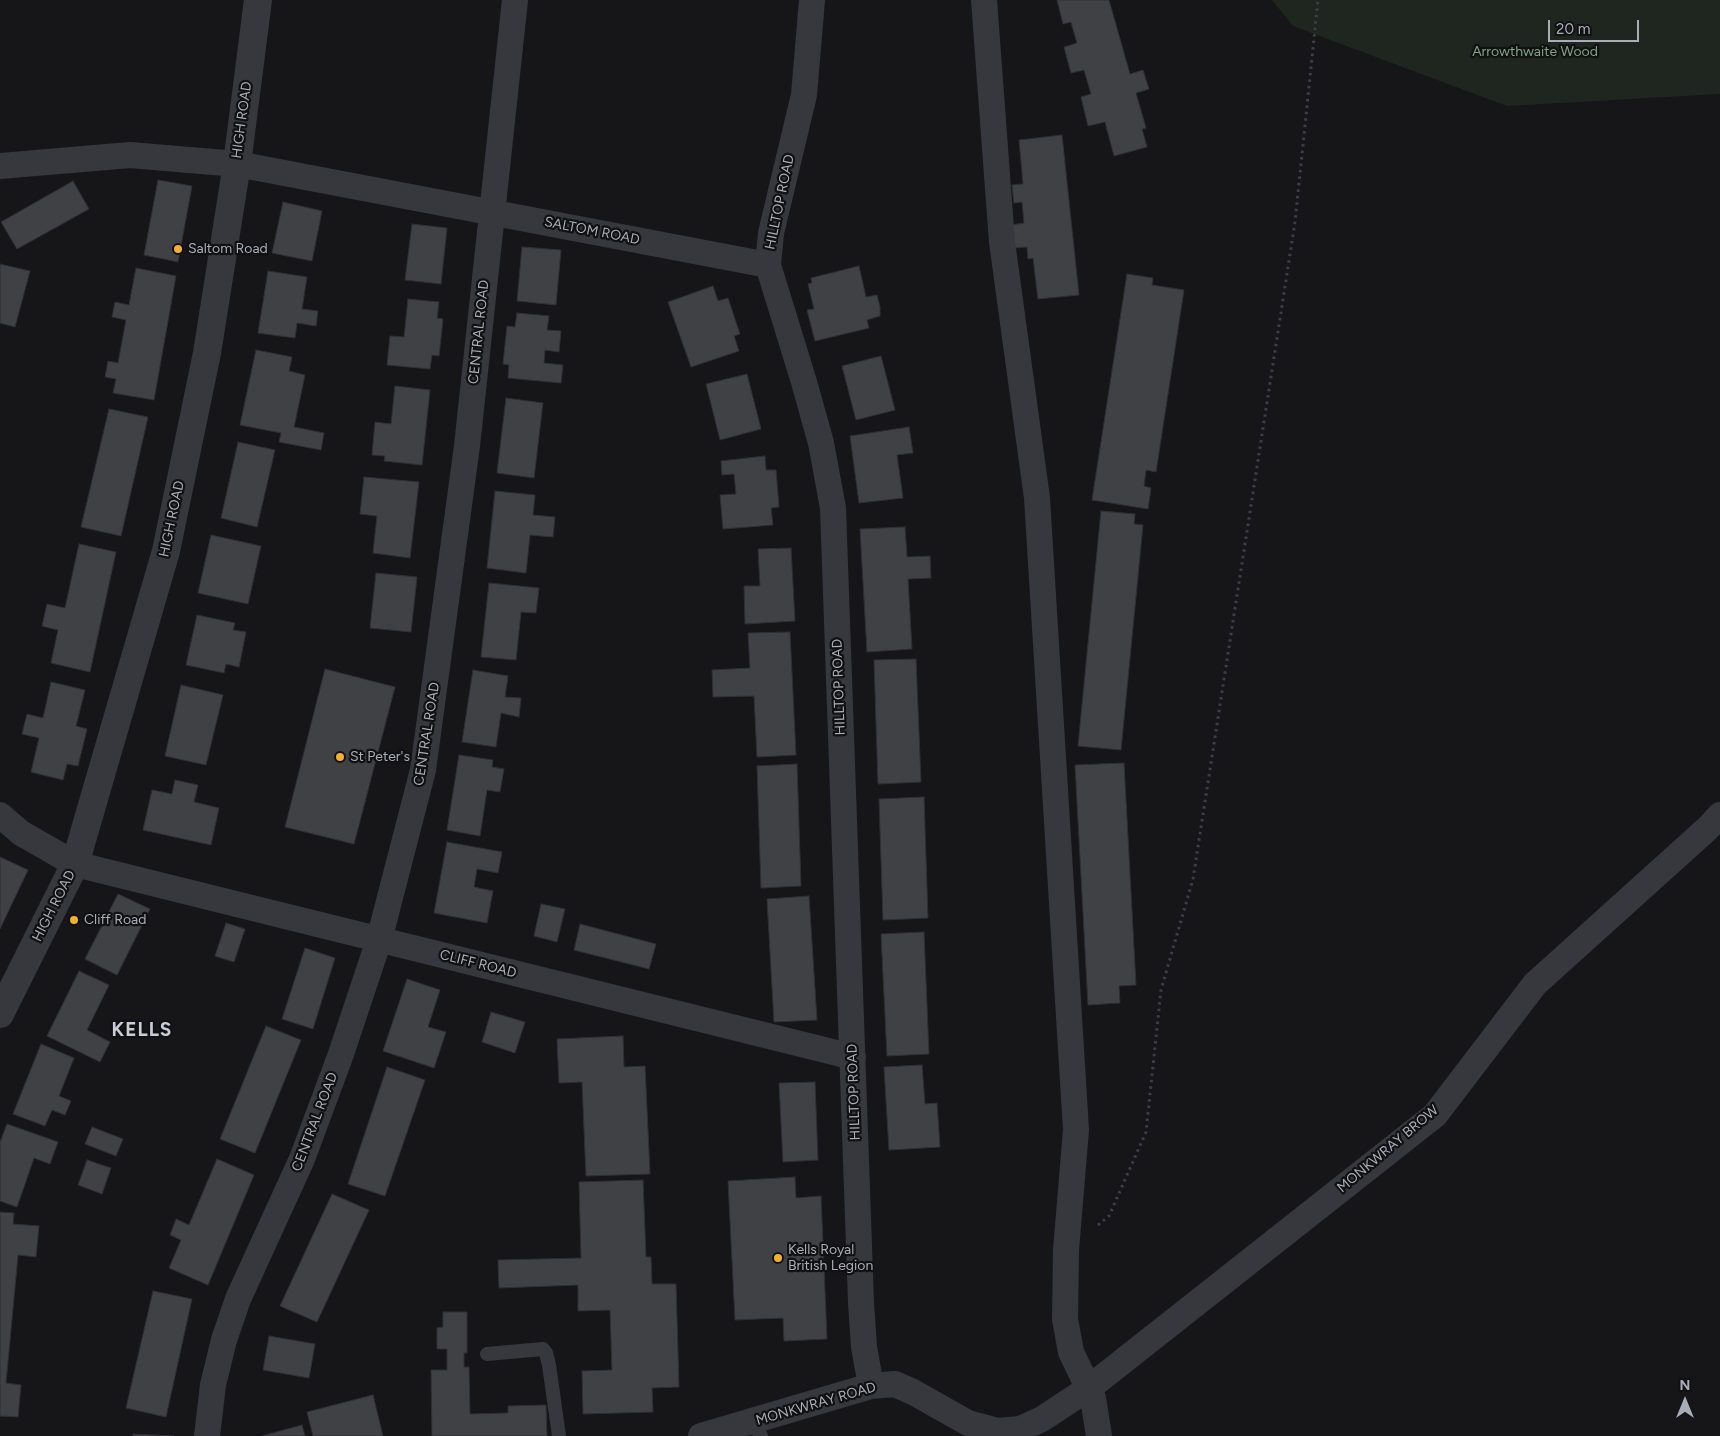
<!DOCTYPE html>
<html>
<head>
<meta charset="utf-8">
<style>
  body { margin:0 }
  #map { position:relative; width:1720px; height:1436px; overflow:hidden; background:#161618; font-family:Figtree,sans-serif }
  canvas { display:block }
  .north { position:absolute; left:1660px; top:1376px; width:50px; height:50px; -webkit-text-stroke:4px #111113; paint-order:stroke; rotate:0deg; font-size:14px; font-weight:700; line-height:20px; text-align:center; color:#a8adb8 }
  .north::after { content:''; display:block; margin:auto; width:18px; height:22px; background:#a8adb8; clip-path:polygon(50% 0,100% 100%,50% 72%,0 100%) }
  .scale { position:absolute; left:1548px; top:20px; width:91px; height:22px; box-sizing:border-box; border:2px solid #a8adb8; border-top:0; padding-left:6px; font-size:15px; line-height:18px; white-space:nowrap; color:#a8adb8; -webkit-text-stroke:4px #111113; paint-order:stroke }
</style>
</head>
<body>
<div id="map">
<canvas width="1720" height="1436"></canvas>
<div class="north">N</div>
<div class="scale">20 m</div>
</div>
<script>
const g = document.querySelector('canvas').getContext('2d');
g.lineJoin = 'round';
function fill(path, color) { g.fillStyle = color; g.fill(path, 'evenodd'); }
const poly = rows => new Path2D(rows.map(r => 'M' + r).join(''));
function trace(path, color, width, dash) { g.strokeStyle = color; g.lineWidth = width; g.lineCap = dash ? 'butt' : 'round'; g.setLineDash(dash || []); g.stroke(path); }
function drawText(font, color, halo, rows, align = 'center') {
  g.font = font + ' Figtree,sans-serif'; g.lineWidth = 4.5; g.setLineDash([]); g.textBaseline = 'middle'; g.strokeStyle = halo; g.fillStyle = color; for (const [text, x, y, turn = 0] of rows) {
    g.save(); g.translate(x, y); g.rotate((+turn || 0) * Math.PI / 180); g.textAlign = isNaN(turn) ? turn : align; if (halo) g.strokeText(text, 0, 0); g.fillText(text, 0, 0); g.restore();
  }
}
const green = poly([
  [1272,0,1720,0,1720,94,1507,106,1293,26]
]);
const building = poly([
  [1057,0,1109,0,1130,74,1143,70,1149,89,1136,93,1146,128,1142,129,1147,147,1114,156,1105,122,1088,126,1081,97,1091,94,1084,70,1071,73,1064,47,1077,43,1071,22,1063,24,1057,0],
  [1062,135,1079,295,1038,299,1033,258,1028,259,1027,247,1014,248,1011,225,1024,223,1022,202,1014,203,1012,185,1023,184,1019,140,1062,135],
  [158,180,192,186,178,262,144,255,158,180],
  [73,181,89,209,17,249,1,222,73,181],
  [283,202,322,211,312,261,272,253,283,202],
  [412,224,447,228,441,284,405,280,412,224],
  [522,247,561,250,556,305,517,301,522,247],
  [0,264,30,271,15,327,0,323,0,264],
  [859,266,866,297,877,295,880,307,880,316,867,320,869,328,815,341,807,310,814,309,808,284,812,283,811,278,859,266],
  [136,268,176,276,154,400,113,393,116,379,105,377,108,361,118,363,126,320,112,317,115,302,129,305,136,268],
  [268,271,307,277,302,309,318,311,316,326,297,323,295,338,258,333,268,271],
  [1127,274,1153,278,1152,285,1184,290,1156,472,1146,470,1144,486,1151,488,1148,509,1092,500,1127,274],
  [713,286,718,301,728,298,740,334,734,336,739,351,691,367,668,302,713,286],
  [408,299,439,302,437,318,443,319,439,356,432,355,430,369,387,365,390,336,404,337,408,299],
  [517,313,549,316,547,330,561,331,559,352,545,350,544,363,563,365,561,383,508,378,509,365,503,364,507,326,515,327,517,313],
  [256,350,292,357,289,371,305,375,294,427,324,433,321,450,279,442,281,433,240,425,256,350],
  [881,356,895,410,856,420,842,366,881,356],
  [747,374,761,429,720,440,706,384,747,374],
  [395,386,430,390,422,465,384,461,385,456,372,455,375,422,391,424,395,386],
  [506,398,543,403,534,478,497,473,506,398],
  [109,409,148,417,121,536,81,527,109,409],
  [909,427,913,453,897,455,903,498,859,503,850,436,909,427],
  [238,442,275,450,257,527,221,518,238,442],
  [765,456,766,470,776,470,779,507,771,508,773,525,723,529,720,495,736,494,734,474,722,475,721,461,765,456],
  [364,477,419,482,410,558,373,553,377,516,360,514,364,477],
  [495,491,535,495,533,515,555,517,553,537,530,535,526,573,487,568,495,491],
  [1101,511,1135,514,1134,524,1143,525,1121,750,1078,746,1101,511],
  [905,527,907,557,930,556,931,578,908,579,912,649,867,652,860,529,905,527],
  [211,535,261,546,248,604,198,593,211,535],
  [79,544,116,552,90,672,51,663,58,630,42,626,47,604,65,608,79,544],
  [791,548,795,621,745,624,744,586,760,586,758,549,791,548],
  [376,573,417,577,411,632,370,628,376,573],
  [489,583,539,588,536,613,521,612,516,660,481,657,489,583],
  [197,615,235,623,233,630,246,632,239,667,226,664,224,673,186,665,197,615],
  [790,632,796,755,757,757,754,696,713,697,712,670,750,668,748,633,790,632],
  [916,659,921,782,878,784,874,660,916,659],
  [325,669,395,687,354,844,285,827,325,669],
  [473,670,508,676,505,697,521,698,519,717,501,713,496,747,462,742,473,670],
  [51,682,85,690,76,726,87,729,78,766,67,764,63,780,31,772,39,738,22,734,27,714,43,718,51,682],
  [181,685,223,695,206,765,165,756,181,685],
  [459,755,493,760,492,767,504,769,500,792,487,790,480,836,447,830,459,755],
  [1124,763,1136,985,1119,986,1120,1003,1088,1005,1075,765,1124,763],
  [797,764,801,886,761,888,757,766,797,764],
  [175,780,198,785,194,802,219,808,211,845,143,830,152,790,172,794,175,780],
  [924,797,928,918,883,920,879,799,924,797],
  [447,842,502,852,498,873,477,869,474,887,493,891,487,923,434,913,447,842],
  [0,857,28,870,0,929,0,857],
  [118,894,150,909,117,975,85,959,118,894],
  [809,896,817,1020,774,1022,767,899,809,896],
  [541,904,565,909,557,942,534,936,541,904],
  [226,923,245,929,234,962,215,956,226,923],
  [580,924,656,944,649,969,574,950,580,924],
  [924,932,929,1054,887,1056,881,934,924,932],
  [305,948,335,958,313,1029,282,1019,305,948],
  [79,971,109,985,87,1030,110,1042,100,1062,47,1036,79,971],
  [407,979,440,990,428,1027,446,1032,434,1068,383,1051,407,979],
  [491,1012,525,1022,515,1053,482,1042,491,1012],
  [266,1026,301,1040,255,1153,220,1139,266,1026],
  [623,1036,624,1067,645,1066,650,1174,586,1176,582,1082,559,1083,557,1039,623,1036],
  [41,1044,74,1058,59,1096,71,1101,65,1115,52,1110,45,1126,13,1114,41,1044],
  [922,1065,925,1104,937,1103,940,1147,889,1150,884,1067,922,1065],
  [387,1067,425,1080,385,1196,348,1184,387,1067],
  [815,1082,818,1160,783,1162,779,1083,815,1082],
  [7,1124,58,1142,50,1164,34,1158,17,1207,0,1201,0,1142,7,1124],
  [92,1127,123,1139,116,1156,85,1144,92,1127],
  [217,1159,254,1175,208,1285,169,1268,181,1240,170,1235,176,1219,189,1225,217,1159],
  [87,1160,111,1168,102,1194,78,1185,87,1160],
  [795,1177,796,1198,821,1196,827,1339,784,1341,783,1318,735,1320,728,1181,795,1177],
  [643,1180,646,1257,651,1257,652,1284,676,1284,679,1387,652,1388,653,1412,583,1414,582,1371,612,1370,610,1310,578,1311,578,1285,499,1288,498,1260,581,1258,579,1182,643,1180],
  [332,1194,369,1210,317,1322,280,1306,332,1194],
  [0,1212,14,1213,13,1224,39,1226,36,1257,18,1255,6,1383,21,1385,18,1417,0,1416,0,1212],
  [153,1291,192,1299,166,1417,126,1408,153,1291],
  [443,1312,467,1312,467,1353,464,1353,464,1367,469,1367,470,1414,508,1413,508,1406,546,1405,547,1436,432,1436,431,1370,447,1370,447,1349,437,1349,437,1328,443,1327,443,1312],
  [269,1336,315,1344,309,1378,263,1370,269,1336],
  [373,1395,383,1436,313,1436,307,1412,373,1395],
  [302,1425,305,1436,262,1436,302,1425],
  [133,1434,174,1436,133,1436,133,1434]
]);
const path = poly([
  [1098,1225,1109,1216,1146,1132,1161,990,1193,879,1295,222,1318,0]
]);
const service = poly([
  [487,1354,543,1349,546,1353,549,1365,559,1436],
  [753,1422,761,1436]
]);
const minor = poly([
  [812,0,804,95,771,233,768,265,804,382,821,443,833,508,861,1303,864,1347,871,1386],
  [984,0,1002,242,1037,498,1076,1130,1066,1250,1065,1319,1071,1352,1093,1398,1099,1436],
  [0,166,130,155,237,164,768,265],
  [0,815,21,833,75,864,853,1057],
  [207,1436,213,1385,224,1340,238,1299,302,1159,341,1054,379,940,423,770,467,446,515,0],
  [701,1436,871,1386,895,1384,913,1392,968,1423,998,1431,1020,1429,1042,1419,1089,1388,1435,1115,1535,984,1708,828,1720,815]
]);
const tertiary = poly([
  [0,1014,75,864,166,551,207,353,237,164,258,0]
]);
const markers = [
  [178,249,5,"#f2b134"],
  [340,757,5,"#f2b134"],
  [74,920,5,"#f2b134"],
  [778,1258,5,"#f2b134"]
];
const parkNames = [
  ["Arrowthwaite Wood",1535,52]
];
const streetNames = [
  ["HIGH ROAD",242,120,-82],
  ["HILLTOP ROAD",780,202,-78],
  ["SALTOM ROAD",592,231,11],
  ["CENTRAL ROAD",479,332,-84],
  ["HIGH ROAD",172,519,-78],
  ["HILLTOP ROAD",839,687,-92],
  ["CENTRAL ROAD",427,734,-81],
  ["HIGH ROAD",54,906,-63],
  ["CLIFF ROAD",478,964,14],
  ["HILLTOP ROAD",854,1092,-92],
  ["CENTRAL ROAD",315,1122,-69],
  ["MONKWRAY BROW",1388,1149,-40],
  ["MONKWRAY ROAD",816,1404,-16]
];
const poiNames = [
  ["Saltom Road",188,249],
  ["St Peter's",350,757],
  ["Cliff Road",84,920],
  ["Kells Royal",788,1250],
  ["British Legion",788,1266]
];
const districtNames = [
  ["KELLS",142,1030]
];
fill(green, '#1e261f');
fill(building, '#404145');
trace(building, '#303034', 1);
trace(path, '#3d3f44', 3, [2.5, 4]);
trace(service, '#37383d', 14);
trace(minor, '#37383d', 26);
trace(tertiary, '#37383d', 28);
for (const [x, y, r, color] of markers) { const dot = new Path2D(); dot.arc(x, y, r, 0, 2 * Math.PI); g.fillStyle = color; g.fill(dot); trace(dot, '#111113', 2); }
drawText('14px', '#7fa381', '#111113', parkNames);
drawText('14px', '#a8adb8', '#111113', streetNames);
drawText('14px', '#a8adb8', '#111113', poiNames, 'left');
g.letterSpacing = '1px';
drawText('bold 19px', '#c9ccd4', '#111113', districtNames);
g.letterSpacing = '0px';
</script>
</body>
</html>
